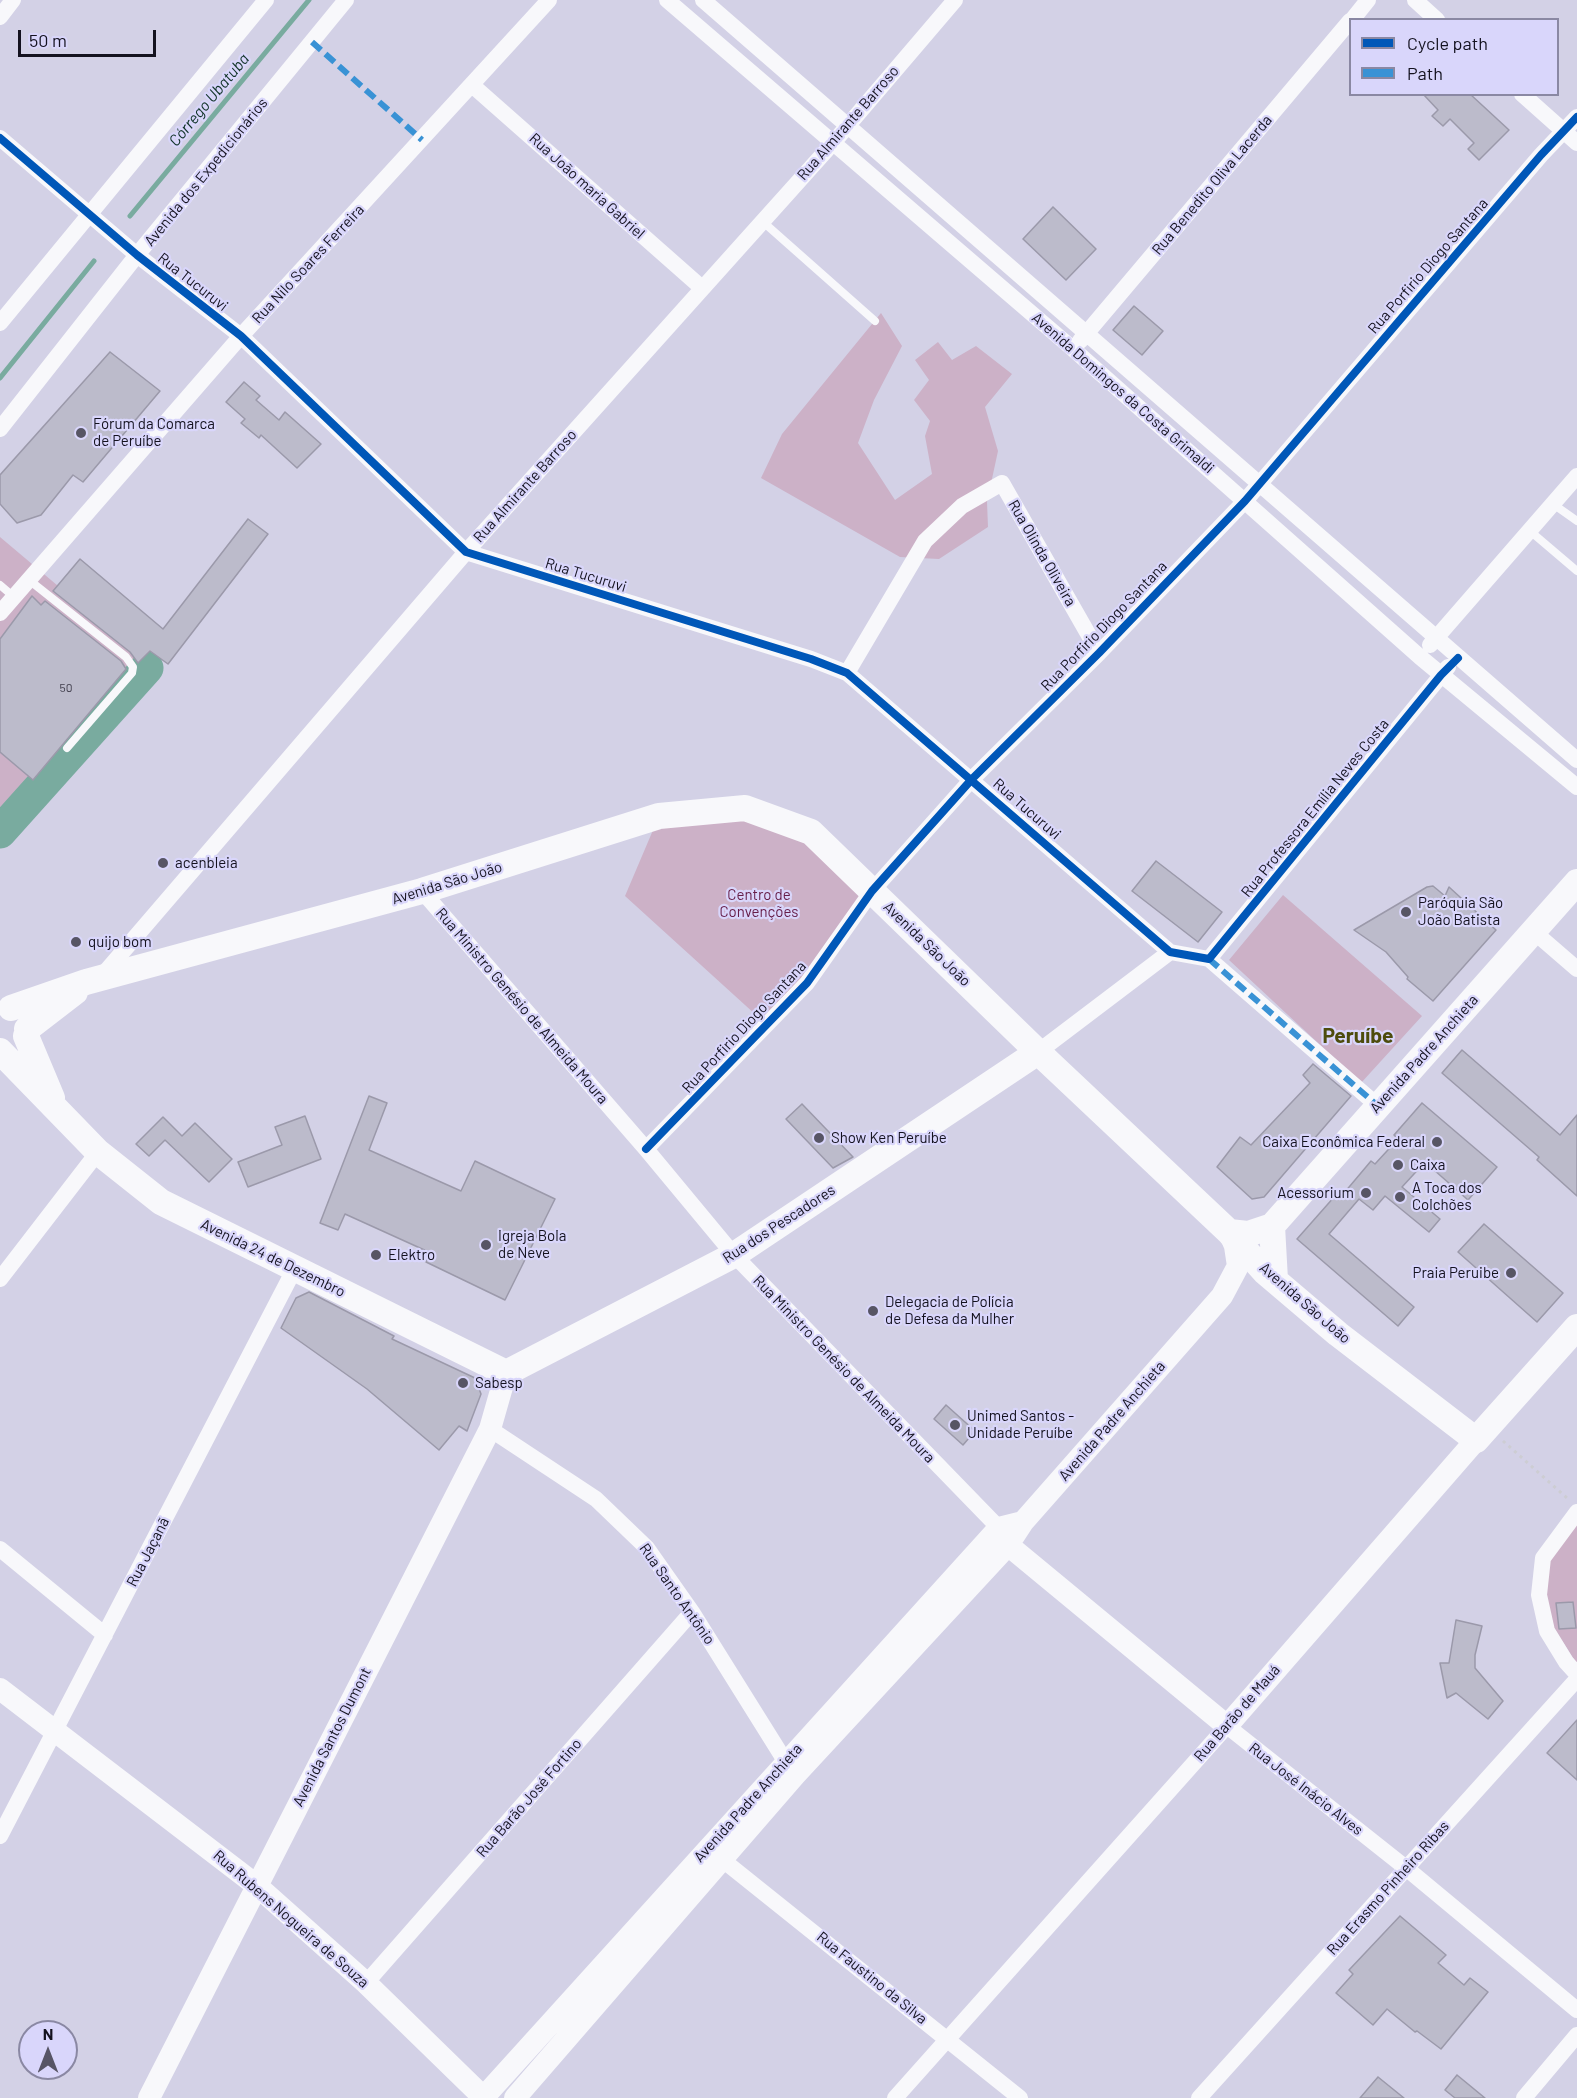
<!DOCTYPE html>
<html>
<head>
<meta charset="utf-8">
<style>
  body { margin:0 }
  #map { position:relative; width:1577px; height:2098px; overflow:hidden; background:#d3d1e6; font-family:Barlow,sans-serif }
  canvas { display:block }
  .legend { position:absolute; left:1349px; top:18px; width:210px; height:78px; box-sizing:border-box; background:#d9d6fb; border:2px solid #8a88a3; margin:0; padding:8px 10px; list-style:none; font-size:18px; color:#14121f }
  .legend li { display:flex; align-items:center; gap:12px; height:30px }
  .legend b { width:30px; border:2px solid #8a88a3 }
  .north { position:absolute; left:18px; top:2020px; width:60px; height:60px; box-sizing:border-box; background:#d9d6fb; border:2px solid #8a88a3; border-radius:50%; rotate:0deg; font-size:16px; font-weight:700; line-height:24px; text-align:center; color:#14121f }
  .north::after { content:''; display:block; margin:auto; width:21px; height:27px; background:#575565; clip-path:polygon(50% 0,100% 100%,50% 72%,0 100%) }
  .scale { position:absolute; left:18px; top:30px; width:138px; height:27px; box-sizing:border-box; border:3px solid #14121f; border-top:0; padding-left:8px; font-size:18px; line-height:21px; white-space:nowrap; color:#14121f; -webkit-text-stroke:4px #d9d6fb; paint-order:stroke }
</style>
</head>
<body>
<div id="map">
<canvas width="1577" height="2098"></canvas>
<ul class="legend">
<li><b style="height:8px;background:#0057b8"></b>Cycle path</li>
<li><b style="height:8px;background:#3992d5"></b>Path</li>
</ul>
<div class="north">N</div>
<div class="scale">50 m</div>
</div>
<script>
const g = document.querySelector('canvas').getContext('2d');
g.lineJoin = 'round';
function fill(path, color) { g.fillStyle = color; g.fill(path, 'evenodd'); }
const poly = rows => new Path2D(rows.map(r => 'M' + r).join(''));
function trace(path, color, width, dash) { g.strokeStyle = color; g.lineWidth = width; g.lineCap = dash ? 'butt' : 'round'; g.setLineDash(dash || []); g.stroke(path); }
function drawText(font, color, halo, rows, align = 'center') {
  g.font = font + ' Barlow,sans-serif'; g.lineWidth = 4.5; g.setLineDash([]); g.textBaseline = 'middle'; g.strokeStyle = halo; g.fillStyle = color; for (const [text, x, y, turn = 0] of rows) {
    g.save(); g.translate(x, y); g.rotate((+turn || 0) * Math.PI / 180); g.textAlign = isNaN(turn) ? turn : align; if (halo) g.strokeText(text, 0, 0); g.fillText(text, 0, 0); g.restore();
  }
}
const green = poly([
  [881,313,902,346,874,400,858,443,895,500,932,474,925,436,930,421,914,400,929,380,915,360,938,342,952,360,976,346,1012,374,985,407,998,451,987,502,988,527,939,559,900,557,761,478,782,434],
  [0,537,160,672,0,838],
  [745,808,811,832,872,891,767,1025,625,896,659,816],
  [1283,895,1422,1016,1361,1083,1229,960],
  [1577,1522,1577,1664,1554,1628,1546,1594,1550,1561]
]);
const stream = poly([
  [130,216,309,0],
  [0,378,94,261]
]);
const river = poly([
  [0,832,147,668]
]);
const building = poly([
  [1423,94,1470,94,1509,130,1479,160,1468,149,1474,143,1450,119,1443,126,1432,116,1438,110,1423,94],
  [1053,207,1096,249,1066,280,1023,239,1053,207],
  [1134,306,1163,331,1142,355,1113,330,1134,306],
  [110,352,160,391,83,482,73,475,41,515,17,523,0,504,0,475,110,352],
  [244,382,260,396,256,400,279,420,285,412,321,444,297,468,261,435,259,438,241,423,245,419,226,402,244,382],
  [248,519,268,534,168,664,150,651,138,663,130,652,53,591,80,559,163,629,248,519],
  [32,596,41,605,45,601,121,661,126,669,33,780,0,752,0,639,32,596],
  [1156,861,1222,912,1198,942,1132,891,1156,861],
  [1433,886,1445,896,1449,887,1496,930,1433,1001,1407,979,1408,977,1386,952,1354,930,1427,887,1433,886],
  [1462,1050,1560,1135,1577,1115,1577,1196,1537,1160,1539,1157,1442,1073,1462,1050],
  [1313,1064,1351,1096,1264,1197,1252,1199,1217,1167,1240,1137,1251,1145,1310,1083,1303,1075,1313,1064],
  [369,1096,387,1103,369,1150,461,1191,475,1161,555,1199,505,1300,426,1262,431,1253,345,1214,338,1230,320,1223,369,1096],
  [1422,1103,1497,1167,1468,1200,1425,1162,1402,1187,1440,1219,1429,1232,1385,1196,1373,1210,1359,1199,1329,1234,1414,1307,1398,1326,1297,1239,1335,1196,1339,1199,1371,1161,1375,1164,1398,1139,1394,1135,1422,1103],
  [802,1104,853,1157,833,1168,786,1119,802,1104],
  [305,1116,321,1159,248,1187,238,1162,282,1145,275,1127,305,1116],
  [163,1117,182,1136,195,1123,232,1159,209,1182,165,1140,149,1156,136,1144,163,1117],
  [1484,1224,1563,1293,1537,1322,1458,1252,1484,1224],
  [309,1292,394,1336,392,1339,475,1378,481,1394,467,1431,459,1426,439,1450,367,1389,281,1328,296,1298,309,1292],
  [946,1405,975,1431,963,1445,934,1419,946,1405],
  [1573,1602,1576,1628,1559,1629,1556,1603,1573,1602],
  [1456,1620,1482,1626,1475,1655,1475,1668,1503,1701,1488,1719,1456,1693,1447,1698,1440,1663,1449,1663,1456,1620],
  [1577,1720,1577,1780,1547,1753,1577,1720],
  [1400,1916,1446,1955,1438,1963,1464,1985,1470,1978,1488,1992,1441,2049,1417,2031,1415,2032,1387,2009,1373,2025,1336,1993,1353,1974,1349,1970,1400,1916],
  [1457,2075,1485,2098,1455,2098,1445,2090,1457,2075],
  [1378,2077,1404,2098,1360,2098,1378,2077]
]);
const path = poly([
  [1503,1441,1567,1498]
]);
const lane = poly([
  [762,221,875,321],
  [1553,504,1577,521],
  [1530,531,1577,571],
  [29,580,126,657,133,667,132,673,67,748],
  [0,585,14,597]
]);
const street = poly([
  [667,0,1073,349,1420,657,1577,787],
  [703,0,1577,760],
  [1415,0,1437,20],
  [0,17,13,0],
  [1352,20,1368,0],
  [472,85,702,288],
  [1522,94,1577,143],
  [0,138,137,255,241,336,466,552,811,659,847,673,1170,952,1209,959],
  [0,323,266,0],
  [1080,341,1350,21],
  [0,429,137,255,346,0],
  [0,613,241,336,549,0],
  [1430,645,1577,476],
  [847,673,925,541,962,506,1002,483,1099,653],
  [422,891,646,1149,734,1255,999,1528,1003,1536],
  [1533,931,1577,969],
  [1209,959,1448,667],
  [1209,959,1378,1106],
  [101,977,466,552,833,143,955,0],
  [1038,1052,1170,952],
  [646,1149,807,983,872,891,972,779,1099,653,1245,501,1541,155,1577,117],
  [0,1279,98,1152],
  [490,1429,596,1499,647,1548,692,1612,792,1772],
  [1577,1512,1543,1558,1539,1595,1547,1631,1566,1662,1577,1674],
  [0,1549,105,1635],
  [0,1836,295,1268],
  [714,1853,1020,2098],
  [366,1983,692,1612],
  [895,2098,1227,1726,1406,1868,1577,2010],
  [1199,2098,1577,1679],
  [1524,2098,1577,2035]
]);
const secondary = poly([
  [1008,1545,1227,1726,1476,1440],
  [0,1689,256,1885,366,1983,484,2098],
  [149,2098,490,1429,506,1373],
  [483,2098,999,1528,1023,1522],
  [515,2098,795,1775,1008,1545,1023,1522,1222,1296,1238,1266,1235,1246,1229,1232]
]);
const primary = poly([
  [11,1008,86,982,422,891,659,816,745,808,811,832,1038,1052,1229,1232,1265,1272,1338,1334,1476,1440,1577,1327],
  [27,1029,75,992],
  [26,1036,52,1098],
  [0,1051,98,1152,161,1202,506,1373,734,1255,1038,1052],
  [1272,1226,1275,1280],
  [1229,1232,1248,1234,1272,1226,1577,882]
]);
const quiet = poly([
  [312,42,422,140],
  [1209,959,1378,1106]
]);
const cycleway = poly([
  [0,138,137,255,241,336,466,552,811,659,847,673,1170,952,1209,959,1441,675,1458,658],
  [646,1149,807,983,872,891,972,779,1099,653,1245,501,1541,155,1577,117]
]);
const markers = [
  [81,433,6,"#575565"],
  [163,863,6,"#575565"],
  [1406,912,6,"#575565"],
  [76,942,6,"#575565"],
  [819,1138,6,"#575565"],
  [1437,1142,6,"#575565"],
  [1398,1165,6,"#575565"],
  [1366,1193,6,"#575565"],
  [1400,1197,6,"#575565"],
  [486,1245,6,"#575565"],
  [376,1255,6,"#575565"],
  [1511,1273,6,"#575565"],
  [873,1311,6,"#575565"],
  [463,1383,6,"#575565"],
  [955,1425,6,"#575565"]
];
const numberNames = [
  ["50",66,688]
];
const streetNames = [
  ["Rua Almirante Barroso",848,123,-49],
  ["Avenida dos Expedicionários",206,172,-51],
  ["Rua Benedito Oliva Lacerda",1212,185,-50],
  ["Rua João maria Gabriel",587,186,42],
  ["Rua Nilo Soares Ferreira",308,264,-47],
  ["Rua Porfirio Diogo Santana",1428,266,-49],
  ["Rua Tucuruvi",193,282,38],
  ["Avenida Domingos da Costa Grimaldi",1123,393,41],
  ["Rua Almirante Barroso",525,486,-48],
  ["Rua Olinda Oliveira",1042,553,60],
  ["Rua Tucuruvi",586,575,17],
  ["Rua Porfirio Diogo Santana",1104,626,-46],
  ["Rua Professora Emília Neves Costa",1315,808,-51],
  ["Rua Tucuruvi",1027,809,41],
  ["Avenida São João",447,883,-17],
  ["Avenida São João",927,944,44],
  ["Rua Ministro Genésio de Almeida Moura",522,1006,49],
  ["Rua Porfirio Diogo Santana",744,1027,-47],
  ["Avenida Padre Anchieta",1424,1054,-48],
  ["Rua dos Pescadores",779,1224,-33],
  ["Avenida 24 de Dezembro",273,1258,26],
  ["Avenida São João",1305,1303,41],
  ["Rua Ministro Genésio de Almeida Moura",844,1369,46],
  ["Avenida Padre Anchieta",1112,1421,-49],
  ["Rua Jaçanã",148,1552,-63],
  ["Rua Santo Antônio",677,1594,55],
  ["Rua Barão de Mauá",1237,1713,-49],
  ["Avenida Santos Dumont",332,1737,-63],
  ["Rua José Inácio Alves",1306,1789,38],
  ["Rua Barão José Fortino",529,1798,-49],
  ["Avenida Padre Anchieta",748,1803,-48],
  ["Rua Erasmo Pinheiro Ribas",1388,1888,-48],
  ["Rua Rubens Nogueira de Souza",291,1919,41],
  ["Rua Faustino da Silva",872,1978,39]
];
const poiNames = [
  ["Fórum da Comarca",93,424],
  ["de Peruíbe",93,441],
  ["acenbleia",175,863],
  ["Paróquia São",1418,903],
  ["João Batista",1418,920],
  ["quijo bom",88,942],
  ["Show Ken Peruíbe",831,1138],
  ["Caixa Econômica Federal",1425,1142,"right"],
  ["Caixa",1410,1165],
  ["A Toca dos",1412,1188],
  ["Colchões",1412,1205],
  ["Acessorium",1354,1193,"right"],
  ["Igreja Bola",498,1236],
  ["de Neve",498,1253],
  ["Elektro",388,1255],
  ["Praia Peruibe",1499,1273,"right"],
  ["Delegacia de Polícia",885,1302],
  ["de Defesa da Mulher",885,1319],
  ["Sabesp",475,1383],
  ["Unimed Santos -",967,1416],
  ["Unidade Peruíbe",967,1433]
];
const parkNames = [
  ["Centro de",759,895],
  ["Convenções",759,912]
];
const waterNames = [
  ["Córrego Ubatuba",209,100,-50]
];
const districtNames = [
  ["Peruíbe",1358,1036]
];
fill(green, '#ccb1c7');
trace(stream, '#79ab9f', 5);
trace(river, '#79ab9f', 33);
fill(building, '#bcbbcb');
trace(building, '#9b99aa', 1.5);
trace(path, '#cdcdd3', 3, [3, 4.5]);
trace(lane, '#f8f8fb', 8);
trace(street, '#f8f8fb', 16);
trace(secondary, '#f8f8fb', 22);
trace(primary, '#f8f8fb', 26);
trace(quiet, '#3992d5', 6, [12, 6]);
trace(cycleway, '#0057b8', 8);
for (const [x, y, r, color] of markers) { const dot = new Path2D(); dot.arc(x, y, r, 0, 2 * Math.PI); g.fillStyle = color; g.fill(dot); trace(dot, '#d9d6fb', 2); }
drawText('12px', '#403e4c', null, numberNames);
drawText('15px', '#14121f', '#d9d6fb', streetNames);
drawText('15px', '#14121f', '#d9d6fb', poiNames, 'left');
drawText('15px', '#661d48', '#d9d6fb', parkNames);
drawText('italic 16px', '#103327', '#d9d6fb', waterNames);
drawText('bold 21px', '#4d4c0d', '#d9d6fb', districtNames);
</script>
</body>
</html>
